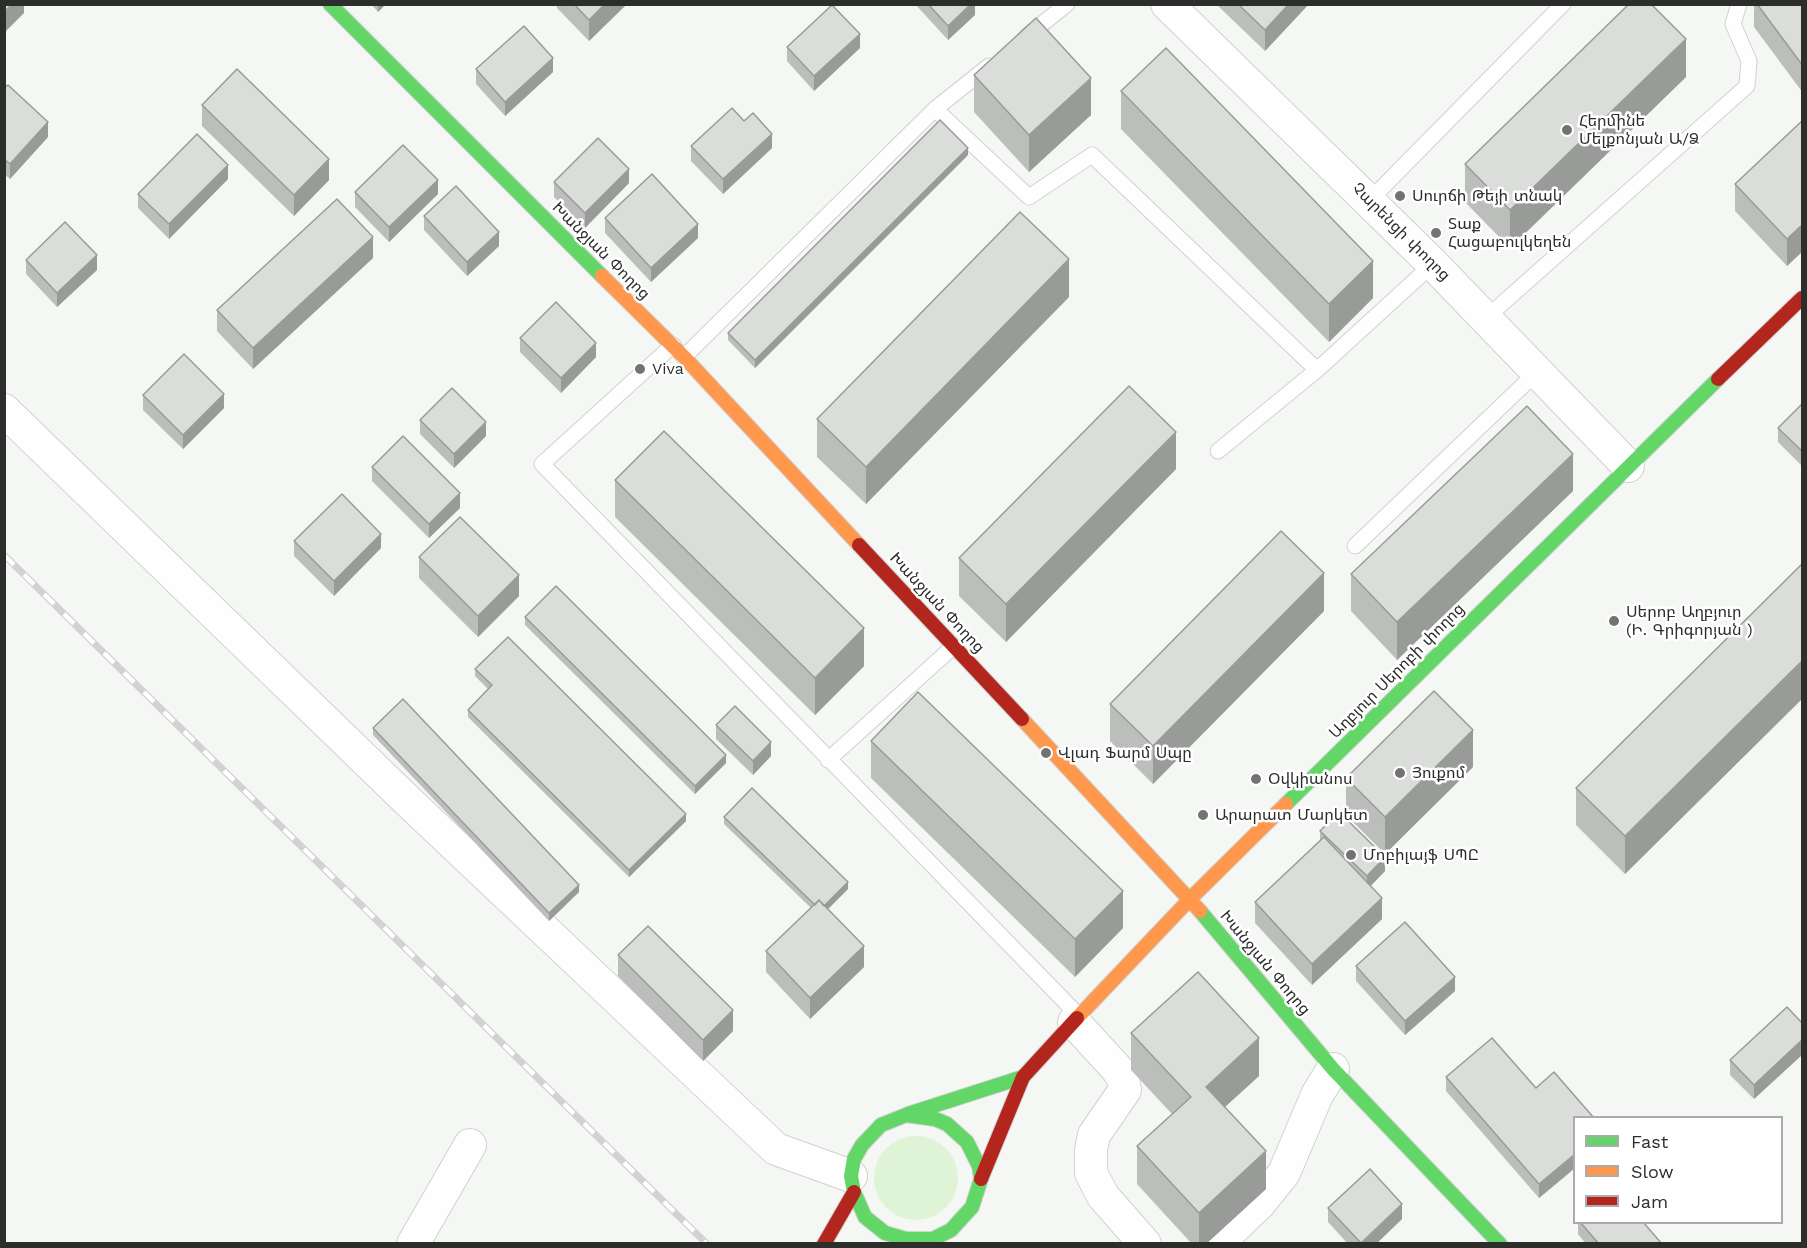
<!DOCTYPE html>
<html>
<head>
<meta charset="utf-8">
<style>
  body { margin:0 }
  #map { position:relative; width:1807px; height:1248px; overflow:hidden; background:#f4f7f3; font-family:"Work Sans",sans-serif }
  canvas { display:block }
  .frame { position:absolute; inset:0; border:6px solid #2c2e2c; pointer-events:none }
  .legend { position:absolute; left:1573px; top:1116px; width:210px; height:108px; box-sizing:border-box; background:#fff; border:2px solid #ababab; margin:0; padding:8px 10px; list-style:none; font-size:18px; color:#2c2e2c }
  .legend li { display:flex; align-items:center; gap:12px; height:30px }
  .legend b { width:30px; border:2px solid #ababab }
</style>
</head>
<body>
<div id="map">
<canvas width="1807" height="1248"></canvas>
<div class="frame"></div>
<ul class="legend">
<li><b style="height:8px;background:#63d668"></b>Fast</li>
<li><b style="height:8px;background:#ff974d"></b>Slow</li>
<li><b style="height:8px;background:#b3261e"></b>Jam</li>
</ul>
</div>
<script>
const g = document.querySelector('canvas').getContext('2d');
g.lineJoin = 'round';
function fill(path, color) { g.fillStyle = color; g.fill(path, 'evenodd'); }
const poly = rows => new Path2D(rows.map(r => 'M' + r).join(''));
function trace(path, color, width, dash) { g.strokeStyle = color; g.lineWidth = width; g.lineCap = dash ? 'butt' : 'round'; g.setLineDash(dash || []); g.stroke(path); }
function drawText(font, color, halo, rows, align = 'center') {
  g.font = font + ' "Work Sans","Noto Sans Armenian",sans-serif'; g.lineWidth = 5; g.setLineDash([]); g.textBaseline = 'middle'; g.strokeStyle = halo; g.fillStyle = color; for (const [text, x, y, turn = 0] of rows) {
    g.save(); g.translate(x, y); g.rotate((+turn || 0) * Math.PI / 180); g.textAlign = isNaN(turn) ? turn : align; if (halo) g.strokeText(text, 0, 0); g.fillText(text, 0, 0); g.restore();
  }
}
const green = poly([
  '874 1178a42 42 0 1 1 84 0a42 42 0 1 1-84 0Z'
]);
const lane = poly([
  [1027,36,1067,4],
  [935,109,989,66],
  [1369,201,1563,4],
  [1486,318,1747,86,1749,61,1733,24,1739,4],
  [673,345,542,464,1079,1016],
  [684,357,935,109,1029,197,1092,155,1317,370,1433,264],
  [1218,451,1317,370],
  [1355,546,1537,372],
  [828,760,954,646]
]);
const street = poly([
  [1167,4,1433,264,1628,466],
  [4,410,412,805,776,1149,851,1176],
  [1074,1022,1117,1069,1123,1078,1125,1090,1094,1135,1091,1150,1091,1173,1103,1196,1145,1244],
  [413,1244,470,1145],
  [1217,1244,1259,1204,1284,1173,1317,1095,1333,1069]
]);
const fast = poly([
  [330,4,602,276],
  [1286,804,1718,379],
  [1200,911,1333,1069,1500,1244],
  [908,1114,1023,1077],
  [906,1115,935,1119,947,1124,967,1142,979,1166,981,1179,972,1207,951,1230,933,1239,906,1239,885,1233,865,1217,854,1192,851,1176,854,1159,862,1145,881,1125,906,1115]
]);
const slow = poly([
  [602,276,684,357,859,545],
  [1022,719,1200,911],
  [1077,1018,1190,899,1286,804]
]);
const jam = poly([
  [1718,379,1802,298],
  [859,545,1022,719],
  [981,1179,1023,1077,1077,1018],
  [824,1244,854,1192]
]);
const rail = poly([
  [4,555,707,1244]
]);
const wall = poly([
  [371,4,386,4,378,12],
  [557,4,627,4,589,41,557,8],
  [915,4,975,4,975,15,948,40],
  [1216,4,1309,4,1265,51],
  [1754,4,1803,4,1803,93,1754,27],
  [787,47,860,48,814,91,787,61],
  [476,69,553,72,505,116,476,84],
  [974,75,1091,115,1029,172,974,112],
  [1686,77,1510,248,1465,202,1465,164],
  [4,88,48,137,10,179,4,174],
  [1121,91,1373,298,1329,342,1121,129],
  [202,105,329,180,294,216,202,126],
  [1803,120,1803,251,1787,266,1735,211,1735,184],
  [744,121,772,148,723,194,691,161,691,146],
  [968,155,755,368,728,340,728,333],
  [228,179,169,239,138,208,138,194],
  [554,182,629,183,585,228,554,197],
  [355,192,438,194,389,242,355,207],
  [424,216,499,246,467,276,424,230],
  [605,218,698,238,651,282,605,233],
  [373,258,253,369,217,331,217,310],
  [26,260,97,270,57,307,26,274],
  [1069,297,866,504,817,457,817,419],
  [520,338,596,357,561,393,520,352],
  [143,395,224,408,183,449,143,410],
  [1803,403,1803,467,1778,442,1778,428],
  [420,420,486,436,454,468,420,434],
  [372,467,460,508,429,538,372,481],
  [1176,469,1006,642,959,596,959,558],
  [615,480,864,666,815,715,615,517],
  [1573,491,1397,660,1351,611,1351,574],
  [294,541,381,548,334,596,294,556],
  [419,557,519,596,478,637,419,578],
  [1803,563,1803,698,1625,874,1576,825,1576,788],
  [1324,611,1153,784,1110,741,1110,704],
  [525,617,726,763,695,794,525,625],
  [475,669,686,821,629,877,468,717,468,710,488,689,475,676],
  [716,725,771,756,753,775,716,739],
  [373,728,579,892,549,921,373,735],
  [871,741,1123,928,1075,977,871,778],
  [1473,767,1385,854,1346,815,1346,778],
  [724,817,848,889,828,909,864,967,810,1019,766,972,766,951,811,908,724,824],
  [1320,831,1385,871,1370,886,1382,919,1312,985,1255,923,1255,902,1320,841],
  [618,955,733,1031,703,1061,618,976],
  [1356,966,1455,991,1405,1035,1356,981],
  [1803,1024,1803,1054,1754,1099,1730,1075,1730,1060],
  [1131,1033,1259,1076,1225,1107,1266,1189,1206,1244,1192,1244,1137,1184,1137,1146,1172,1114,1131,1070],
  [1446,1077,1536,1088,1575,1118,1575,1168,1539,1198,1446,1091],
  [1328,1208,1402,1219,1376,1244,1348,1244,1328,1222],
  [1578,1222,1643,1222,1662,1244,1586,1244,1578,1234]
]);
const shadedWall = poly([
  [12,4,24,4,24,13,4,33,4,12],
  [378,4,386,4,378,12],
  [605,4,627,4,589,41,589,20],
  [971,4,975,4,975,15,948,40,948,26],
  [1289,4,1309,4,1265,51,1265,30],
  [860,34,860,48,814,91,814,76],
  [1686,39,1686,77,1510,248,1510,210],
  [553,58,553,72,505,116,505,102],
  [1091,78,1091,115,1029,172,1029,135],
  [48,122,48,137,10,179,10,164],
  [772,134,772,148,723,194,723,179],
  [968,148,968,155,755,368,755,360],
  [329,159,329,180,294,216,294,195],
  [228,165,228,179,169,239,169,224],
  [629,169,629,183,585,228,585,213],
  [438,180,438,194,389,242,389,227],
  [698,224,698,238,651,282,651,268],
  [1803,224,1803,251,1787,266,1787,239],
  [499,232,499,246,467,276,467,262],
  [373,237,373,258,253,369,253,348],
  [97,255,97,270,57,307,57,293],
  [1069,259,1069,297,866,504,866,467],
  [1373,261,1373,298,1329,342,1329,304],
  [596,343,596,357,561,393,561,378],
  [224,394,224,408,183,449,183,435],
  [486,422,486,436,454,468,454,454],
  [1176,432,1176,469,1006,642,1006,604],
  [1573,454,1573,491,1397,660,1397,622],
  [460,493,460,508,429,538,429,524],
  [381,534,381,548,334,596,334,581],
  [1324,573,1324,611,1153,784,1153,746],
  [519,575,519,596,478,637,478,616],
  [864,628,864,666,815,715,815,678],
  [1803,660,1803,698,1625,874,1625,836],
  [1473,730,1473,767,1385,854,1385,817],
  [771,742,771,756,753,775,753,761],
  [726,755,726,763,695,794,695,786],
  [686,814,686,821,629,877,629,870],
  [1385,857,1385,871,1367,890,1367,876],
  [848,882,848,889,820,917,820,910],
  [579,885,579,892,549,921,549,913],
  [1123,891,1123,928,1075,977,1075,939],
  [1382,898,1382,919,1312,985,1312,964],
  [864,946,864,967,810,1019,810,998],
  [1455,977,1455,991,1405,1035,1405,1021],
  [733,1010,733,1031,703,1061,703,1040],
  [1259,1038,1259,1076,1206,1124,1206,1087],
  [1803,1039,1803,1054,1754,1099,1754,1085],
  [1266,1151,1266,1189,1206,1244,1199,1244,1199,1213],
  [1575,1154,1575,1168,1539,1198,1539,1184],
  [1402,1204,1402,1219,1376,1244,1361,1244]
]);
const building = poly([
  [4,4,12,4,4,12,4,4],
  [574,4,605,4,589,20,574,4],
  [928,4,971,4,948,26,928,4],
  [1238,4,1289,4,1265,30,1238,4],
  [1629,4,1651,4,1686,39,1510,210,1465,164,1629,4],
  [1757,4,1803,4,1803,66,1757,4],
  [832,5,860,34,814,76,787,47,832,5],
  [1036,18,1091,78,1029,135,974,75,1036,18],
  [524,26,553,58,505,102,476,69,524,26],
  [1166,48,1373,261,1329,304,1121,91,1166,48],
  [237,69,329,159,294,195,202,105,237,69],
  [8,85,48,122,10,164,4,159,4,88,8,85],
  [732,108,744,121,753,113,772,134,723,179,691,146,732,108],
  [940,120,968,148,755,360,728,333,940,120],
  [1803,120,1803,224,1787,239,1735,184,1803,120],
  [197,134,228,165,169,224,138,194,197,134],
  [598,138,629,169,585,213,554,182,598,138],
  [403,145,438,180,389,227,355,192,403,145],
  [652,174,698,224,651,268,605,218,652,174],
  [456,186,499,232,467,262,424,216,456,186],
  [337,199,373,237,253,348,217,310,337,199],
  [1020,212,1069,259,866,467,817,419,1020,212],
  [65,222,97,255,57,293,26,260,65,222],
  [556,302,596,343,561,378,520,338,556,302],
  [184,354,224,394,183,435,143,395,184,354],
  [1129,386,1176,432,1006,604,959,558,1129,386],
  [452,388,486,422,454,454,420,420,452,388],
  [1803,403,1803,452,1778,428,1803,403],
  [1527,406,1573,454,1397,622,1351,574,1527,406],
  [664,431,864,628,815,678,615,480,664,431],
  [403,436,460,493,429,524,372,467,403,436],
  [342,494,381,534,334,581,294,541,342,494],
  [460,517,519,575,478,616,419,557,460,517],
  [1281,531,1324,573,1153,746,1110,704,1281,531],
  [1803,563,1803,660,1625,836,1576,788,1803,563],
  [556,586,726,755,695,786,525,617,556,586],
  [508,637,686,814,629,870,468,710,492,685,475,669,508,637],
  [1434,691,1473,730,1385,817,1346,778,1434,691],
  [918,692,1123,891,1075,939,871,741,918,692],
  [403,699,579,885,549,913,373,728,403,699],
  [735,706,771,742,753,761,716,725,735,706],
  [752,788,848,882,824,906,819,900,815,905,724,817,752,788],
  [1339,812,1385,857,1367,876,1320,831,1339,812],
  [1324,837,1382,898,1312,964,1255,902,1324,837],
  [819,900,864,946,810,998,766,951,819,900],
  [1405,922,1455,977,1405,1021,1356,966,1405,922],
  [648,926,733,1010,703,1040,618,955,648,926],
  [1198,972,1259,1038,1206,1087,1266,1151,1199,1213,1137,1146,1191,1097,1131,1033,1198,972],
  [1787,1007,1803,1024,1803,1039,1754,1085,1730,1060,1787,1007],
  [1492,1038,1536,1088,1554,1072,1594,1118,1575,1118,1575,1154,1539,1184,1446,1077,1492,1038],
  [1370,1169,1402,1204,1361,1243,1328,1208,1370,1169],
  [1580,1222,1643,1222,1662,1244,1599,1244,1580,1222]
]);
const markers = [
  [1567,130,6,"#727472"],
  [1400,196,6,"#727472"],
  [1436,233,6,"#727472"],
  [640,369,6,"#727472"],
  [1614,621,6,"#727472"],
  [1046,753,6,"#727472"],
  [1400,773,6,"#727472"],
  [1256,779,6,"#727472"],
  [1203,815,6,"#727472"],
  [1351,855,6,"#727472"]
];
const poiNames = [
  ["Հերմինե",1579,121],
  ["Մելքոնյան Ա/Ձ",1579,139],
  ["Սուրճի Թեյի տնակ",1412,196],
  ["Տաք",1448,224],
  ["Հացաբուլկեղեն",1448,242],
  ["Viva",652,369],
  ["Սերոբ Աղբյուր",1626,612],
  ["(Ի. Գրիգորյան )",1626,630],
  ["Վլադ Ֆարմ Սպը",1058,753],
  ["Յուքոմ",1412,773],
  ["Օվկիանոս",1268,779],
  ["Արարատ Մարկետ",1215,815],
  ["Մոբիլայֆ ՍՊԸ",1363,855]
];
const streetNames = [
  ["Չարենցի փողոց",1401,232,45],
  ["Խանջյան Փողոց",601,251,45],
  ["Խանջյան Փողոց",937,603,47],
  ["Աղբյուր Սերոբի փողոց",1397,671,-45],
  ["Խանջյան Փողոց",1265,963,50]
];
fill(green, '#dff4d6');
trace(lane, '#d0d2cf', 17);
trace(street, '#d0d2cf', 34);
trace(fast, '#d0d2cf', 16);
trace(slow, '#d0d2cf', 16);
trace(jam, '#d0d2cf', 16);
trace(lane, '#fdfefd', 15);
trace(street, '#fdfefd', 32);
trace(fast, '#63d668', 14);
trace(slow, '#ff974d', 14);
trace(jam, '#b3261e', 14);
trace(rail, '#d1d2d1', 7);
trace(rail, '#fff', 4.5, [14]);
fill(wall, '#bcbebc');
fill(shadedWall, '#999b99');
fill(building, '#dbdddb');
trace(building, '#999b99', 1.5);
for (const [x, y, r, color] of markers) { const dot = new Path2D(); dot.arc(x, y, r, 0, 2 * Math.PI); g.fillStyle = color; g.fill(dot); trace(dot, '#fff', 2); }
drawText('16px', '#2c2e2c', '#fff', poiNames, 'left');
drawText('16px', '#2c2e2c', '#fff', streetNames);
</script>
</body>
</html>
